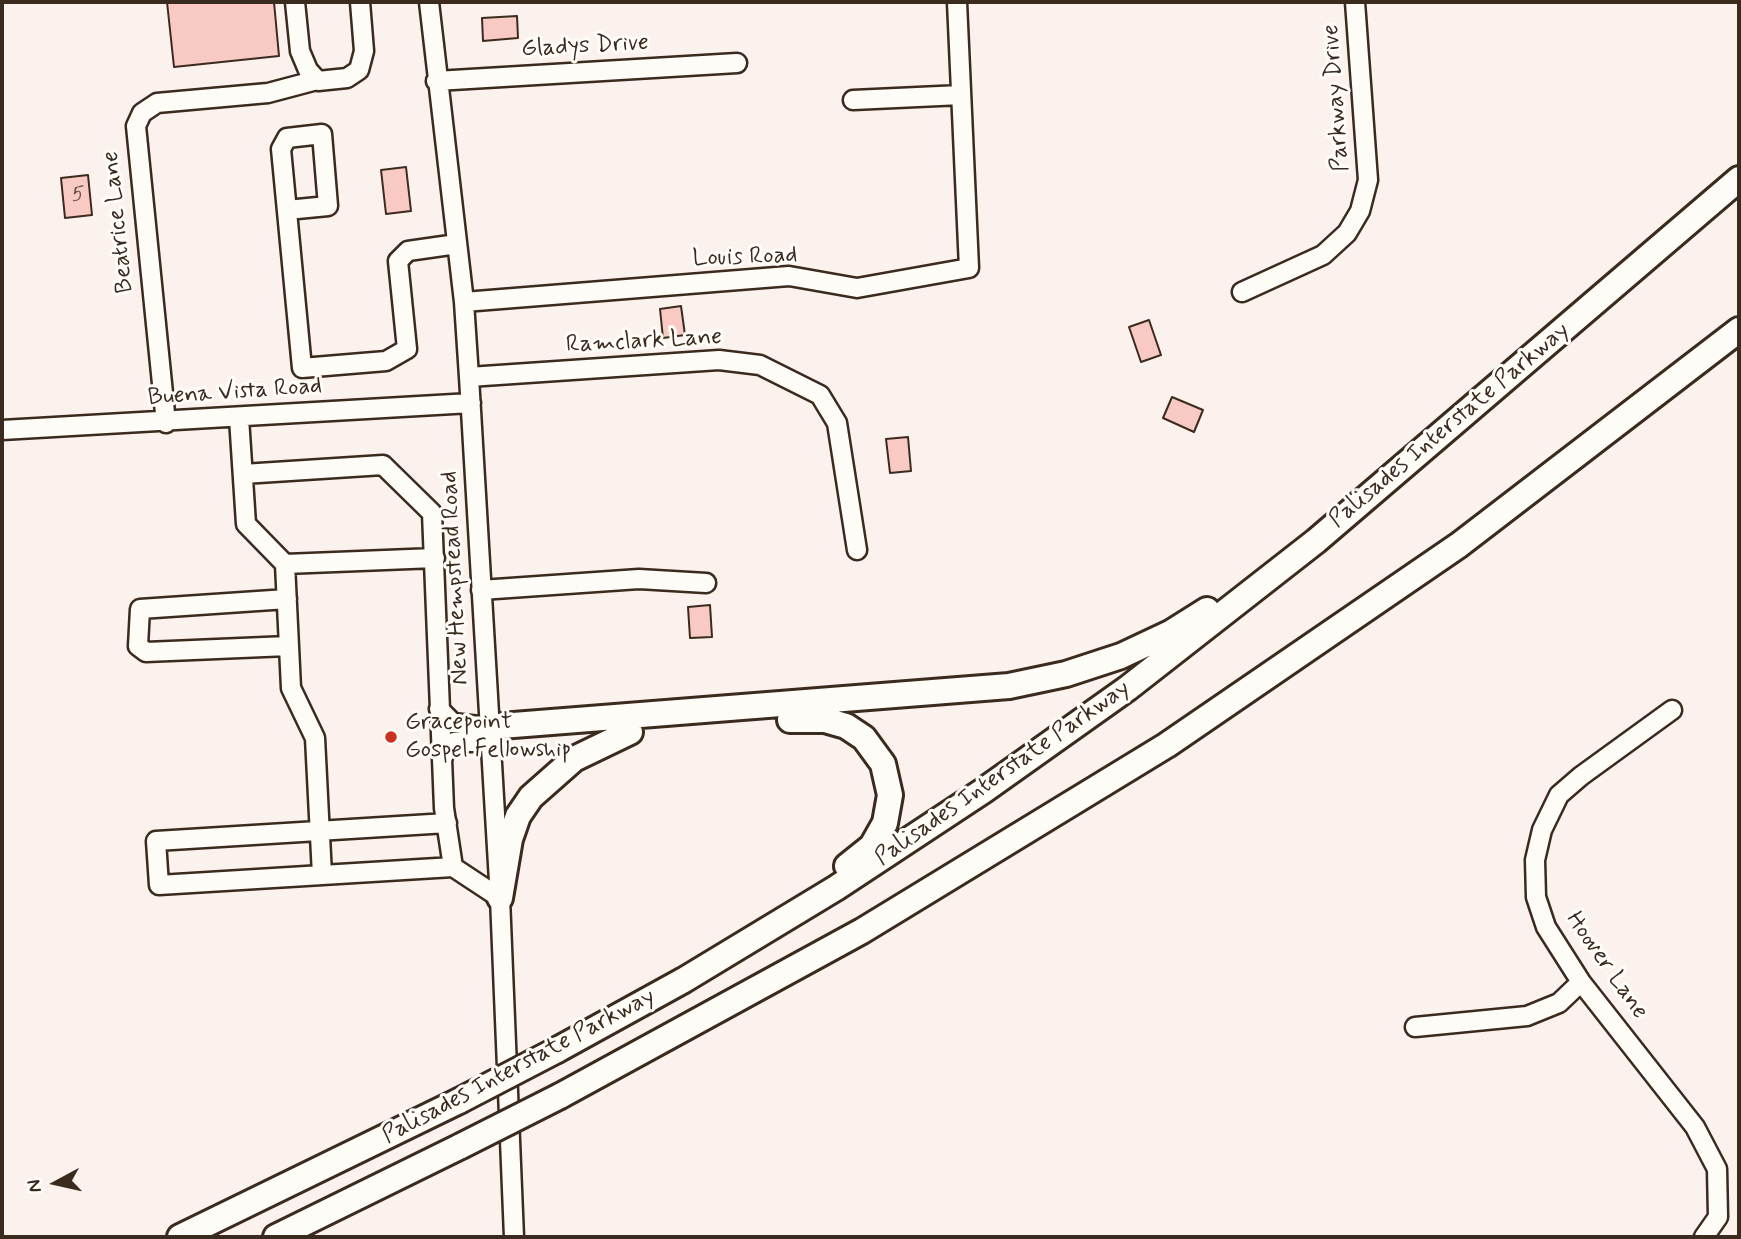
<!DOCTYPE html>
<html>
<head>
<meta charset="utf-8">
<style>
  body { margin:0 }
  #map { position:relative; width:1741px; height:1239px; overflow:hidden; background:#fcf2ed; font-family:Mynerve,sans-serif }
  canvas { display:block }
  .frame { position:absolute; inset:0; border:4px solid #3b2a1e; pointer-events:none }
  .north { position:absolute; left:21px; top:1148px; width:70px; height:70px; -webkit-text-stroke:5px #fdfcf7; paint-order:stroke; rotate:262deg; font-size:19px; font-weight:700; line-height:28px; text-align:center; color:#3b2a1e }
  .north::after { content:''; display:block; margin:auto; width:24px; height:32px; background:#3b2a1e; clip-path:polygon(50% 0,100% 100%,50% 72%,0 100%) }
</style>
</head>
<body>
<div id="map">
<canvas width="1741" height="1239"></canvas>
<div class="frame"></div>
<div class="north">N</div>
</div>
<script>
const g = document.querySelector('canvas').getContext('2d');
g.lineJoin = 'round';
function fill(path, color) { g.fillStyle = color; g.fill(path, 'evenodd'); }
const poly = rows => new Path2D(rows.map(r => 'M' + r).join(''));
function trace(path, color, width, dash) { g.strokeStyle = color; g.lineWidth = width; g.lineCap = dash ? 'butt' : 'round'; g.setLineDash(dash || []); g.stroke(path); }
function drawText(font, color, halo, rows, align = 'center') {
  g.font = font + ' Mynerve,sans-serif'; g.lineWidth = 6; g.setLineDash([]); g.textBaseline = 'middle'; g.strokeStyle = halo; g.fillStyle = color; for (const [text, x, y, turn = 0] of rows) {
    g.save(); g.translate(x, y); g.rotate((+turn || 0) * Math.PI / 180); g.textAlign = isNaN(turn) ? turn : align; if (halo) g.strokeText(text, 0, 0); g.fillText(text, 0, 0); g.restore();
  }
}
const building = poly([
  [167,2,274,2,279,56,174,67,167,2],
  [517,16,518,38,483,41,482,18,517,16],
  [406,167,411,211,386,214,381,170,406,167],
  [88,175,92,215,65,218,61,178,88,175],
  [681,306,685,335,663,338,660,309,681,306],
  [1149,320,1161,355,1141,362,1129,327,1149,320],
  [1172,397,1203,410,1194,432,1163,418,1172,397],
  [908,437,911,471,890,473,886,439,908,437],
  [710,605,712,637,690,638,688,607,710,605]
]);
const minor = poly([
  [295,2,300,51,308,70,318,81,347,78,359,70,364,51,360,2],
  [429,2,464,302,469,377,500,898,514,1237],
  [436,81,737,63],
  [853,100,961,95],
  [287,210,328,206,322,134,287,138,281,149,302,368,386,361,407,349,398,261,408,251,457,244],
  [1242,292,1323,255,1347,233,1360,211,1368,180,1355,2],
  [464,302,789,276,857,288,969,268,957,2],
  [469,377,719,360,760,365,820,395,837,423,857,550],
  [239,418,246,524,285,564,291,688,315,738,322,875],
  [166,423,136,126,142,113,157,103,268,93,317,80],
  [2,430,471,403],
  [243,474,383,465,432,513,444,808,453,867],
  [285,564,435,558],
  [481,590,639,579,706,583],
  [287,599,140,609,138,646,146,652,288,646],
  [439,709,453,723,488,727],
  [1672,710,1581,776,1559,795,1542,830,1535,860,1536,897,1546,927,1581,982,1695,1127,1717,1169,1718,1217,1704,1237],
  [442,760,447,746,454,742,489,742],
  [447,823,156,841,159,885,453,867,500,898],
  [1415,1027,1527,1016,1559,1003,1581,982]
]);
const highway = poly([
  [790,720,825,720,846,726,864,738,883,764,890,795,885,823,872,846,847,866],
  [488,727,1009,686,1066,674,1121,656,1172,632,1207,610],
  [500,898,510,839,518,816,531,797,574,759,630,732],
  [557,1050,684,980,836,888,983,791,1128,688,1316,541,1739,179],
  [560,1096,862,931,1167,745,1459,545,1739,330],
  [180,1237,459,1101],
  [276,1237,461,1146]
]);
const highwayBridge = poly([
  [459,1101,557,1050],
  [461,1146,560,1096]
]);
const markers = [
  [391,737,7,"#c8321e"]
];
const numberNames = [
  ["5",78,196]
];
const streetNames = [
  ["Gladys Drive",585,47,-3],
  ["Parkway Drive",1337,98,-94],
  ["Beatrice Lane",119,222,-96],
  ["Louis Road",745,258,-2],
  ["Ramclark Lane",644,342,-3],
  ["Buena Vista Road",235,393,-4],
  ["Palisades Interstate Parkway",1450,426,-40],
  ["New Hempstead Road",456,578,-93],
  ["Palisades Interstate Parkway",1003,774,-35],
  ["Hoover Lane",1606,966,55],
  ["Palisades Interstate Parkway",519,1067,-28]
];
const poiNames = [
  ["Gracepoint",405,723],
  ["Gospel Fellowship",405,751]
];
fill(building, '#f9c9c4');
trace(building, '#3b2a1e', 2);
trace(minor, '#3b2a1e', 23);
trace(highway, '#3b2a1e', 30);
trace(minor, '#fdfcf7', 18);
trace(highway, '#fdfcf7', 24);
trace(highwayBridge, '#3b2a1e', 30, []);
trace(highwayBridge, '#fdfcf7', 24);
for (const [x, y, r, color] of markers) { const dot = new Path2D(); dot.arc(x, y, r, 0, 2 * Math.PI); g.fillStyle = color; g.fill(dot); trace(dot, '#fdfcf7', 2.5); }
drawText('21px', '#6a5248', null, numberNames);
drawText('24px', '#3b2a1e', '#fdfcf7', streetNames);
drawText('24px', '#3b2a1e', '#fdfcf7', poiNames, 'left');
</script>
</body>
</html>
